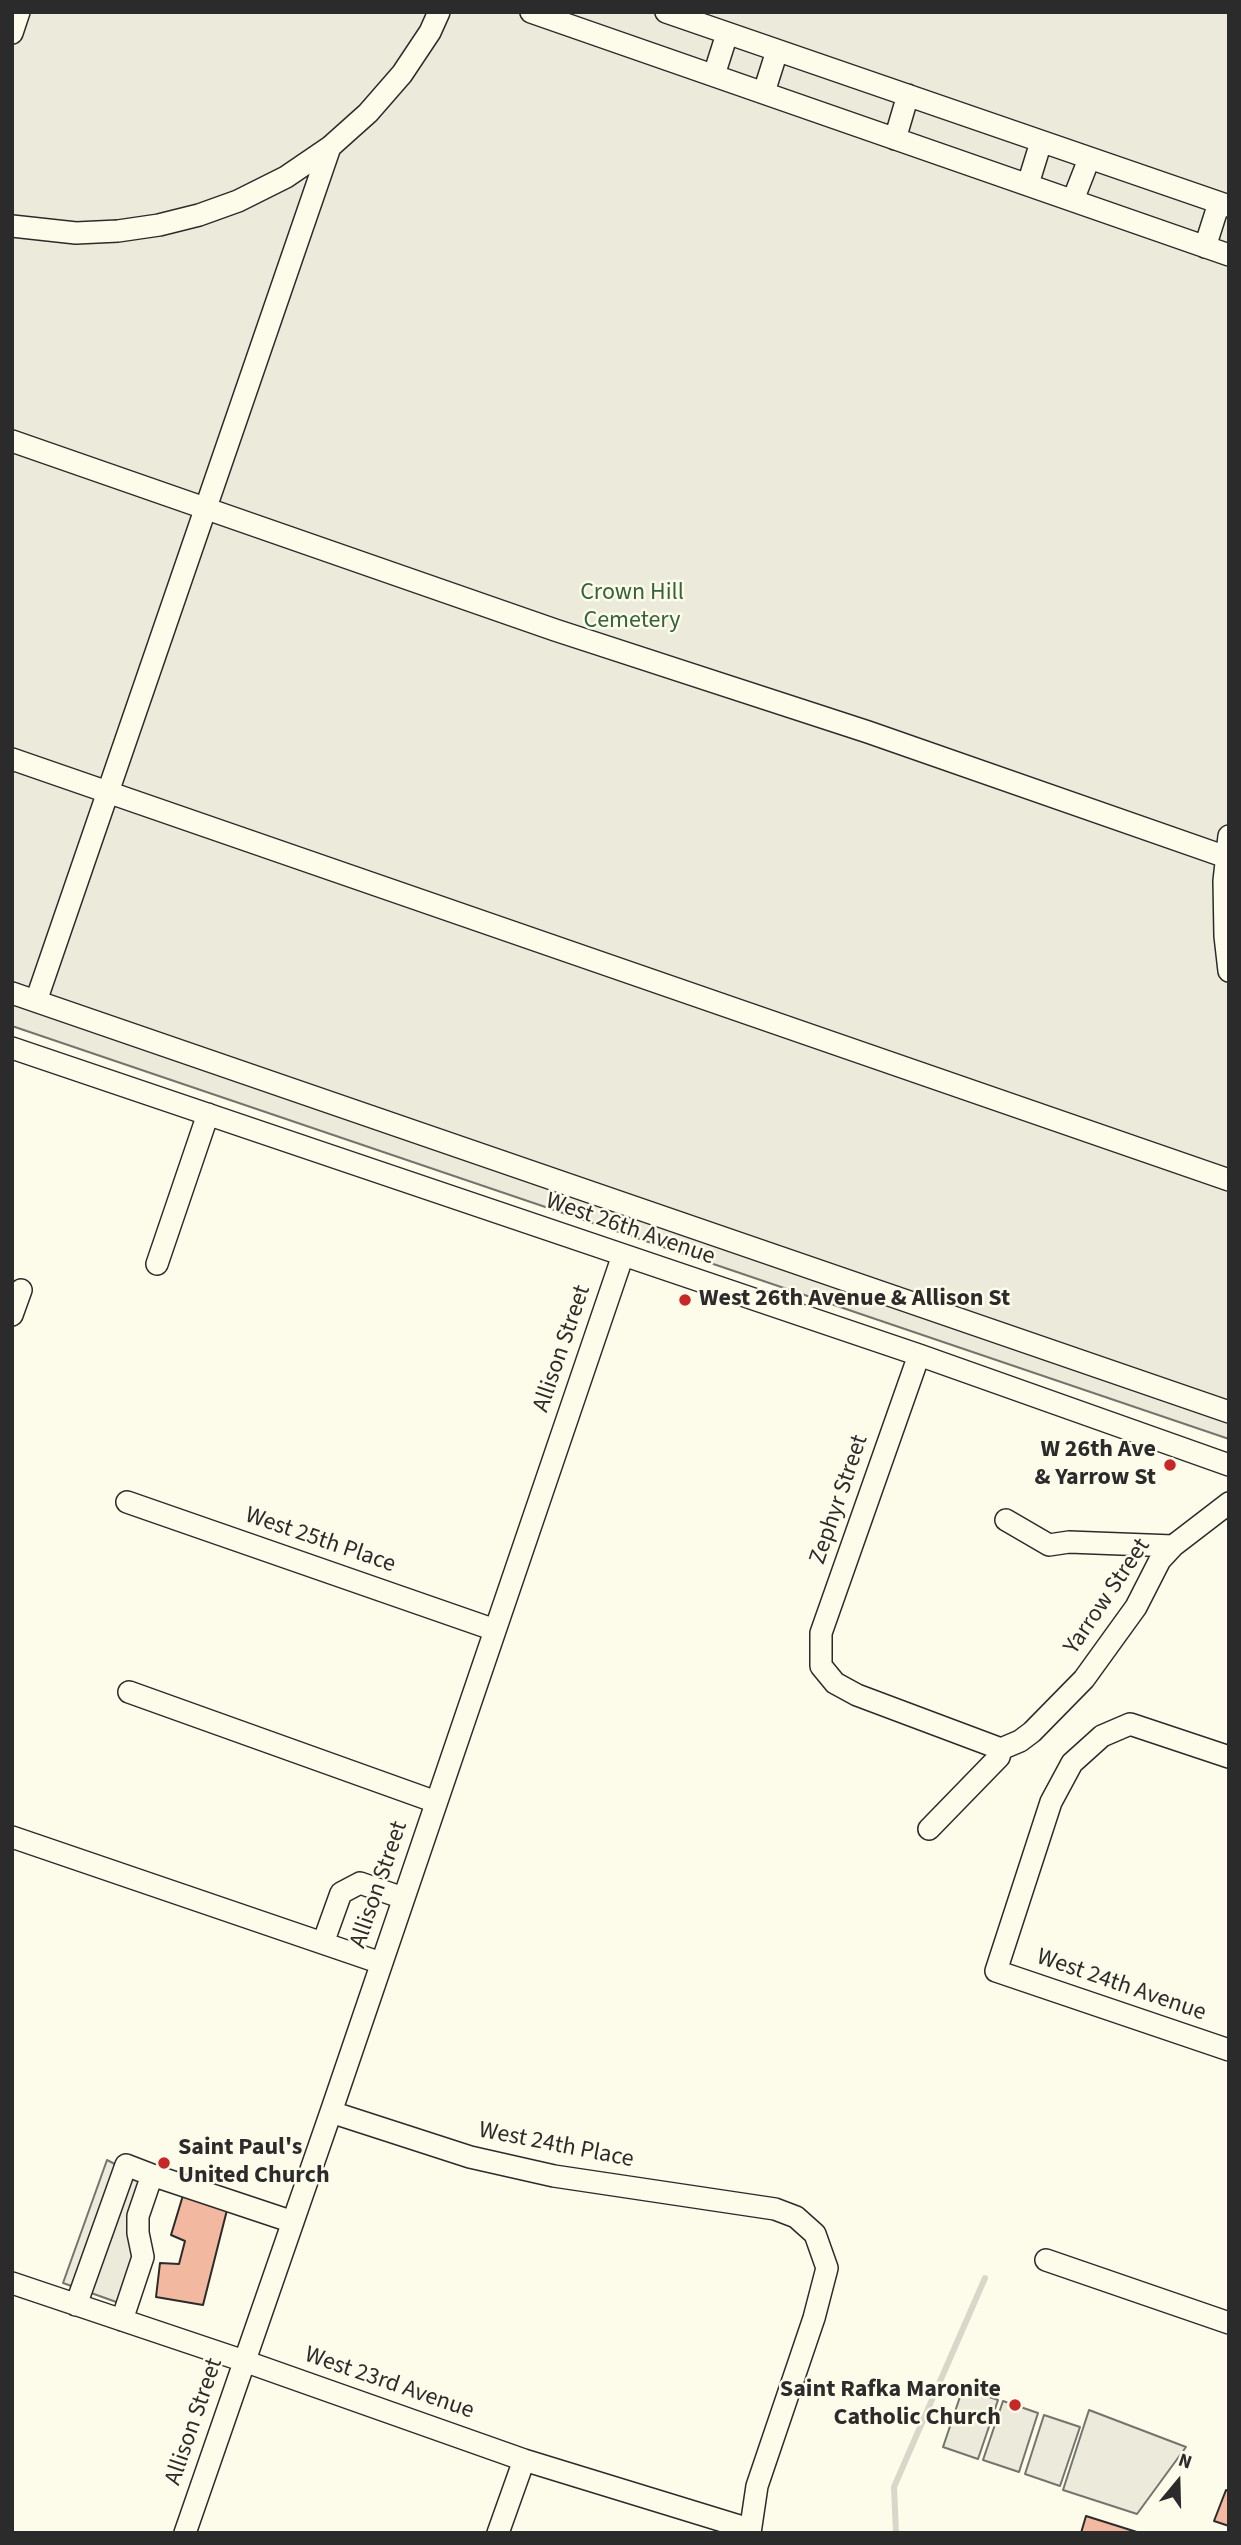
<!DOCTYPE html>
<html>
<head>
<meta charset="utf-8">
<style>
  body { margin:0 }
  #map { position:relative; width:1241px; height:2545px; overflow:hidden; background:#fdfbea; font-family:"Source Sans 3",sans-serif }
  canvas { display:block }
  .frame { position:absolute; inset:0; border:14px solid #2b2b2b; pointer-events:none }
  .north { position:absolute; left:1143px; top:2447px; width:70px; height:70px; -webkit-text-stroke:5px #fdfbea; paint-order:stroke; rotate:19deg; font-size:19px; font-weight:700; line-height:28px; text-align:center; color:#2b2b2b }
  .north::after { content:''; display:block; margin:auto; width:24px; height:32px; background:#2b2b2b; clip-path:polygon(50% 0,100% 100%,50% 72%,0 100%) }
</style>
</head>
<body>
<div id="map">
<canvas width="1241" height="2545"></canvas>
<div class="frame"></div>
<div class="north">N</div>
</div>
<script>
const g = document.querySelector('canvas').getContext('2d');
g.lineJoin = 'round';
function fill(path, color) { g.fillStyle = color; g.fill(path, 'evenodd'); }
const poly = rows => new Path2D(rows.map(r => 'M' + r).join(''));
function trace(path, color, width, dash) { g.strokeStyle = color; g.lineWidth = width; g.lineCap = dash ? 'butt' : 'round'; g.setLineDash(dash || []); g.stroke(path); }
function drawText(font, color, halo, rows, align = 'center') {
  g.font = font + ' "Source Sans 3",sans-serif'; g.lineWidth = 5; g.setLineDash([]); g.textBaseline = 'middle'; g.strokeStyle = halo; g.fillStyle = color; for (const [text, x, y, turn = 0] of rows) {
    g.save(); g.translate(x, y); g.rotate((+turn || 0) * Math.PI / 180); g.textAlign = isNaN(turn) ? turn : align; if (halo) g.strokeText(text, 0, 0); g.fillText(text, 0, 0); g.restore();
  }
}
const green = poly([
  [12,12,1229,12,1229,1439,12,1026,12,12],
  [963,2388,998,2400,978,2459,943,2447,963,2388],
  [1003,2401,1038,2413,1019,2472,983,2460,1003,2401],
  [1044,2415,1080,2427,1060,2486,1025,2474,1044,2415]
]);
const parking = poly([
  [107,2160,144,2179,137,2249,122,2304,63,2283,107,2160],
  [1089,2410,1186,2447,1137,2514,1063,2490,1089,2410]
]);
const stream = poly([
  [896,2533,894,2487,985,2278]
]);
const building = poly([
  [184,2192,228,2206,203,2305,156,2297,160,2263,179,2264,185,2241,171,2235,184,2192],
  [1226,2490,1229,2491,1229,2526,1214,2521,1226,2490],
  [1086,2516,1140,2533,1081,2533,1086,2516]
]);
const minor = poly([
  [531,12,1229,255],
  [666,12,1229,206],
  [12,33,19,12],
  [714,75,727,34],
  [764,92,777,51],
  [895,139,908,95],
  [1028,184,1041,142],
  [1073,200,1089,159],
  [12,226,76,233,118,231,159,225,199,215,238,201,286,177,330,147,368,113,402,74,430,32,439,12],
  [1205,247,1219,203],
  [12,441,555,630,868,732,1229,858],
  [12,759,1229,1180],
  [1229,836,1224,881,1225,936,1229,971],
  [12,993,1229,1412],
  [36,1001,330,147],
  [12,1048,919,1355,1229,1465],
  [157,1264,208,1114],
  [12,1315,21,1290],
  [919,1355,821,1633,821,1666,835,1683,857,1695,1001,1749],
  [127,1502,495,1630],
  [1006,1520,1049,1545,1069,1542,1173,1546],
  [129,1692,436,1802],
  [1001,1749,1020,1741,1032,1732,1084,1679,1136,1607,1160,1560,1173,1546,1229,1503],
  [1229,1757,1130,1724,1102,1736,1072,1763,1051,1802,996,1971,1229,2050],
  [929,1829,999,1757,1001,1749],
  [12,1837,381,1963],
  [323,1943,341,1893,360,1883,403,1898],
  [331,2112,470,2157,554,2176,775,2209,796,2217,815,2234,827,2268,814,2318,757,2486,750,2533],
  [152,2175,293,2222],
  [1046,2260,1229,2323],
  [12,2283,244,2361,524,2460,749,2529],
  [76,2305,126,2165,152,2175,138,2216,138,2233,143,2257,122,2320],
  [185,2533,331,2112,623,1255],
  [498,2533,524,2460]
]);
const markers = [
  [685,1300,7,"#c62828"],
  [1170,1465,7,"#c62828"],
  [164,2163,7,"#c62828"],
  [1015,2405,7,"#c62828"]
];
const parkNames = [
  ["Crown Hill",632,594],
  ["Cemetery",632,622]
];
const streetNames = [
  ["West 26th Avenue",630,1230,19],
  ["Allison Street",563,1349,-71],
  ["Zephyr Street",840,1500,-71],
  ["West 25th Place",320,1541,19],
  ["Yarrow Street",1108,1597,-56],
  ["Allison Street",380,1885,-71],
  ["West 24th Avenue",1121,1986,19],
  ["West 24th Place",556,2146,11],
  ["West 23rd Avenue",389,2384,19],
  ["Allison Street",195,2422,-71]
];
const poiNames = [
  ["West 26th Avenue & Allison St",699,1300],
  ["W 26th Ave",1156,1451,"right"],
  ["& Yarrow St",1156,1479,"right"],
  ["Saint Paul's",178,2149],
  ["United Church",178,2177],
  ["Saint Rafka Maronite",1001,2391,"right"],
  ["Catholic Church",1001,2419,"right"]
];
fill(green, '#ecebdb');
trace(green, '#74746e', 2);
fill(parking, '#eceadb');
trace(parking, '#74746e', 2);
trace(stream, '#d8d7c9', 6);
fill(building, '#f2b8a0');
trace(building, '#2b2b2b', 2);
trace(minor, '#2b2b2b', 24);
trace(minor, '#fdfbea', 21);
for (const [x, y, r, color] of markers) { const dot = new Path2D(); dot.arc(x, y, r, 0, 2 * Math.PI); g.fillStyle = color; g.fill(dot); trace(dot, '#fdfbea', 2.5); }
drawText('24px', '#34623c', '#fdfbea', parkNames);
drawText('24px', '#2b2b2b', '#fdfbea', streetNames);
drawText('bold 24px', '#2b2b2b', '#fdfbea', poiNames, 'left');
</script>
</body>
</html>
